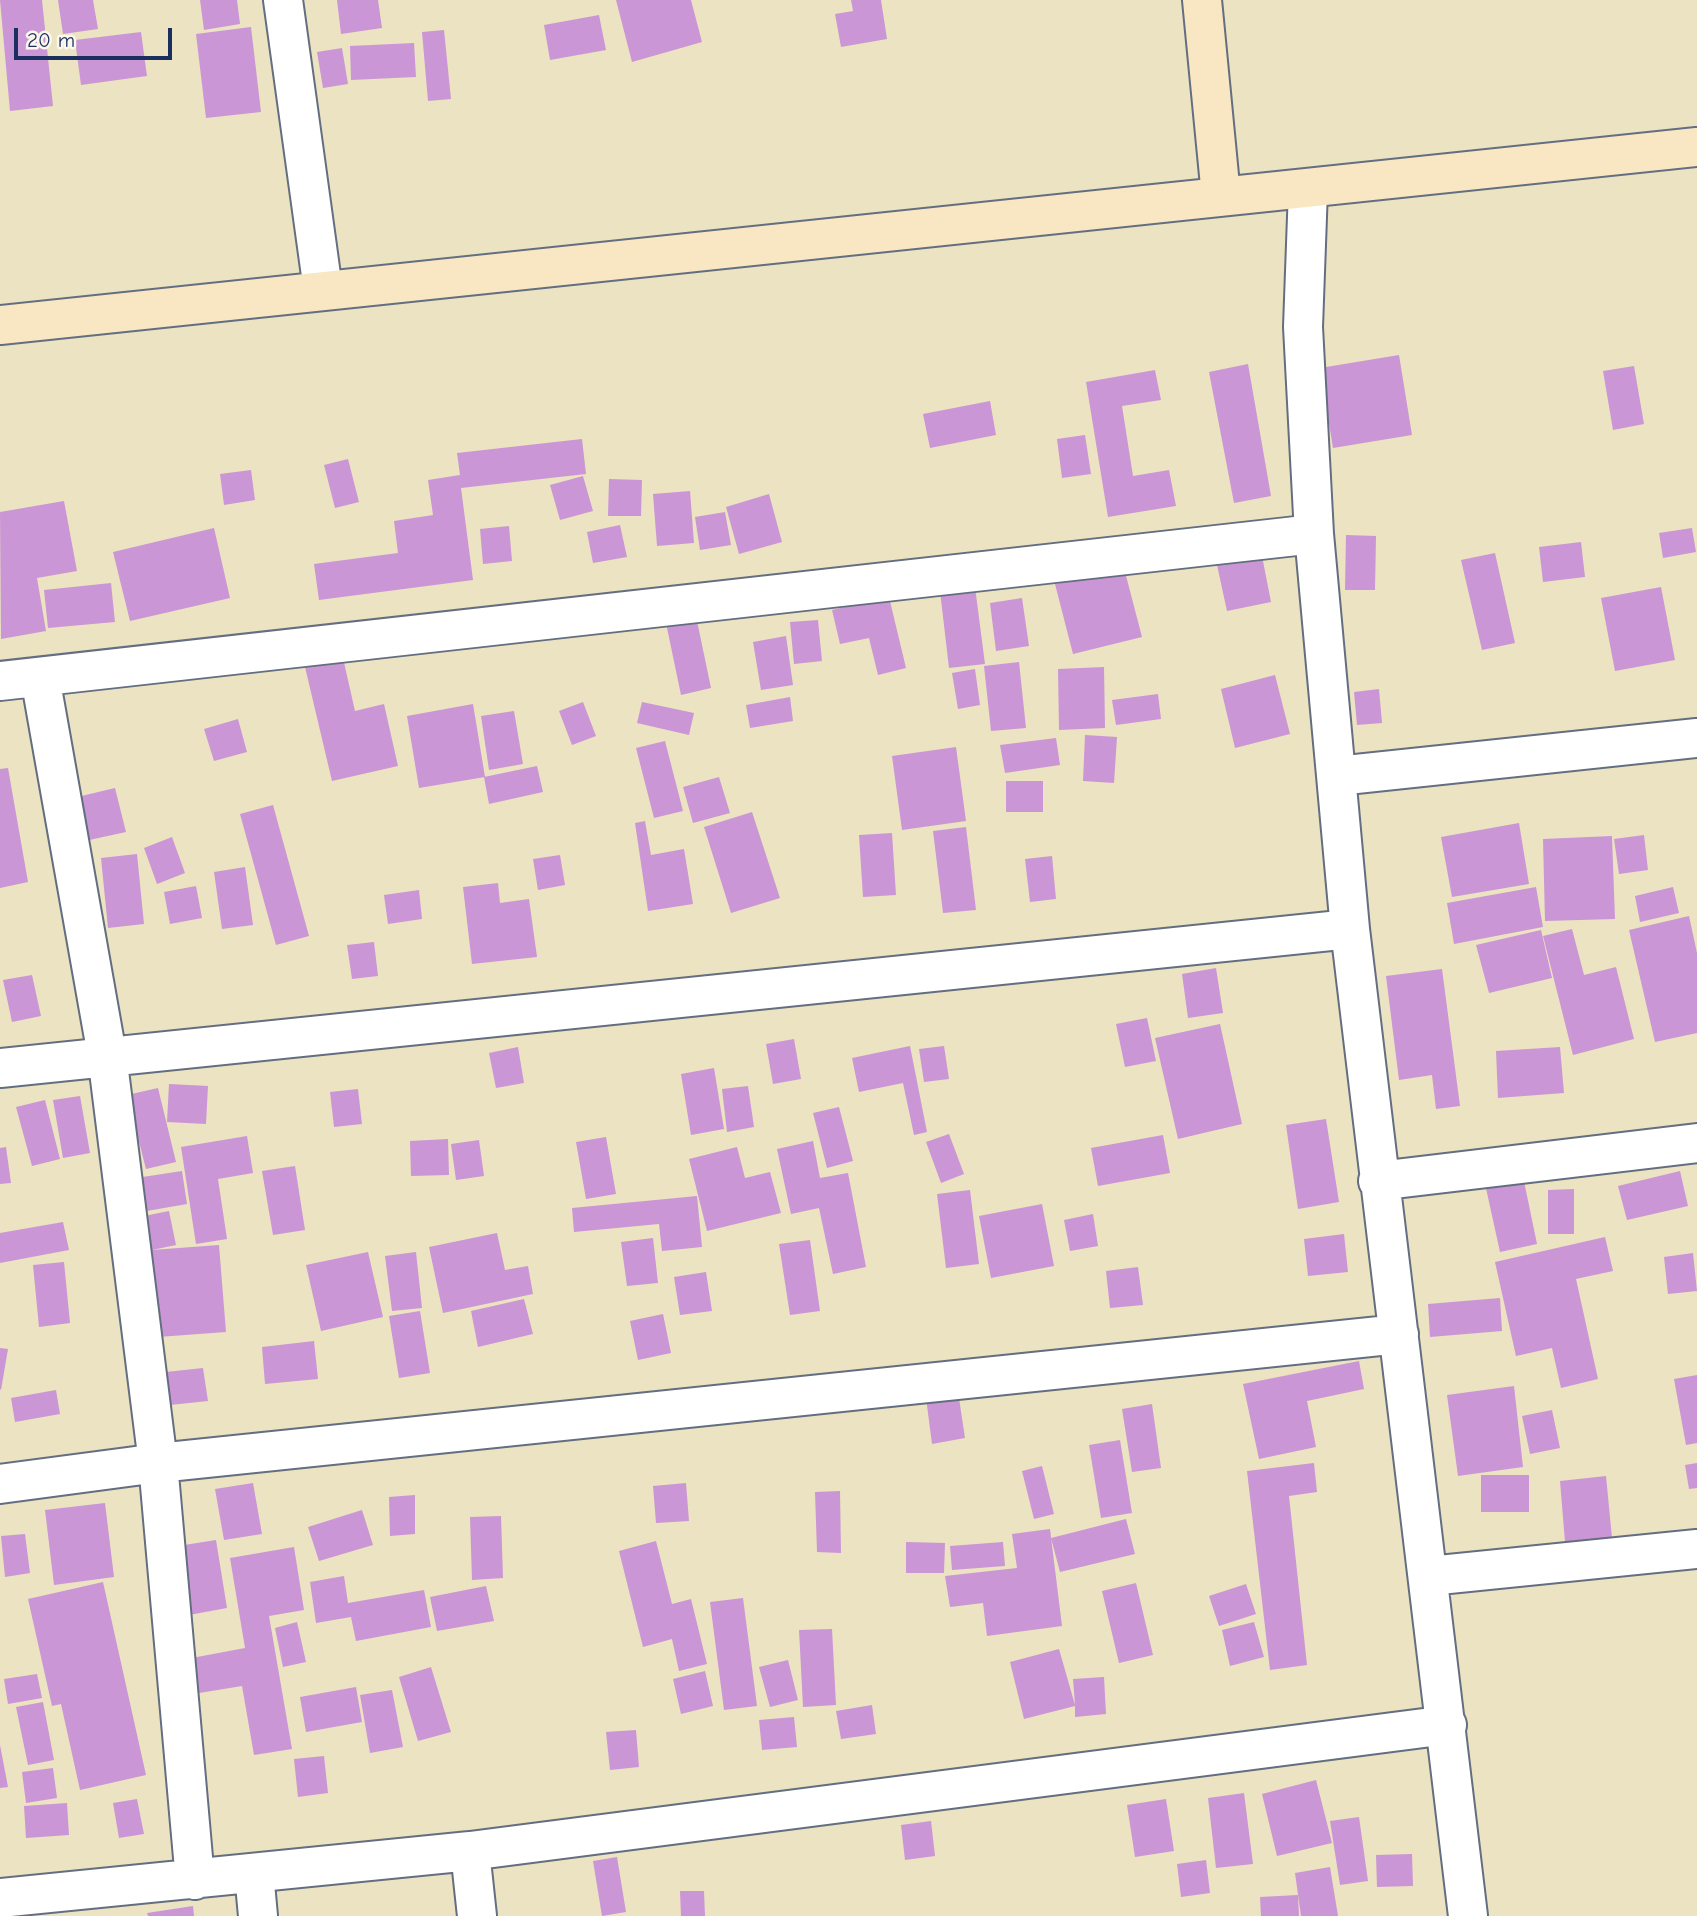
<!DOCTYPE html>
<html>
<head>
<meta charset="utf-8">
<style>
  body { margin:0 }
  #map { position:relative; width:1697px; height:1916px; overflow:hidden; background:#ebe3c1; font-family:"Comic Neue",sans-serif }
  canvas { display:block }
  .scale { position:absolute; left:14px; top:28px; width:158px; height:32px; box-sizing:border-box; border:4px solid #1b2f5e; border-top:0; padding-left:9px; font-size:21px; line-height:24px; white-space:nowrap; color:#1b2f5e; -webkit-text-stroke:5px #fbf7ec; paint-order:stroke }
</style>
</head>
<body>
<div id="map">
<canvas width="1697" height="1916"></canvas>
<div class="scale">20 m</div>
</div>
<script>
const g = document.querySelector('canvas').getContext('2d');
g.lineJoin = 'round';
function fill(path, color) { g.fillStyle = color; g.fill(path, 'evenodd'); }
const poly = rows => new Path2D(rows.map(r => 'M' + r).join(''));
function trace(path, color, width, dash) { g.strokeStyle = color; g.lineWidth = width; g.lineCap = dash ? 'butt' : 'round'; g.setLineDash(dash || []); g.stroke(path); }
const building = poly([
  [0,0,42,0,53,106,10,111],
  [58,0,93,0,98,29,63,34],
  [200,0,237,0,240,24,204,30],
  [337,0,378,0,382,28,341,34],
  [616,0,691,0,702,42,632,62],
  [851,0,881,0,887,39,841,47,835,14,853,11],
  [599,15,606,50,550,60,544,25],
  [251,27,261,112,206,118,196,34],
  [444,30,451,99,428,101,422,32],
  [141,32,147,76,81,85,75,40],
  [414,43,416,77,351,80,350,46],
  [342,48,348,84,323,88,317,52],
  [1399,355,1412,435,1333,448,1320,368],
  [1248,364,1271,496,1234,503,1209,372],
  [1634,366,1644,424,1613,430,1603,371],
  [1155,370,1161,400,1122,406,1133,476,1169,470,1176,506,1108,517,1086,382],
  [990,401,996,435,930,448,923,414],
  [1085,435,1091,474,1062,478,1057,439],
  [582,439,586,474,461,488,473,580,319,600,314,564,398,553,394,521,433,515,428,480,460,475,457,453],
  [348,459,359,502,335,508,324,465],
  [251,470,255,500,224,505,220,474],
  [583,476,593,511,560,520,550,485],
  [609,479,642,480,641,516,608,516],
  [690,491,694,543,657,546,653,494],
  [769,494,782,542,739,554,726,507],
  [64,501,77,571,37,578,46,631,1,639,0,512],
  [725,512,731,545,700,550,695,517],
  [620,525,627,557,593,563,587,532],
  [509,526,512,561,483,564,480,529],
  [214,528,230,598,130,621,113,552],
  [1692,528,1696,552,1663,558,1659,533],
  [1346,535,1376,536,1375,590,1345,590],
  [1581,542,1585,577,1543,582,1539,547],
  [1495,553,1515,643,1482,650,1461,560],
  [1262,556,1271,602,1227,611,1217,565],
  [1124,568,1142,637,1073,654,1055,584],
  [111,583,115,622,48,628,44,590],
  [975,587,985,664,949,668,940,591],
  [1661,587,1675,660,1615,671,1601,598],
  [889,597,906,668,878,675,869,638,840,644,832,610],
  [1022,598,1029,646,996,651,990,603],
  [696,616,711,688,681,695,666,623],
  [818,620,822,661,794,664,790,622],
  [786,636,793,685,761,690,753,642],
  [343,658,355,711,384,704,398,766,332,781,305,667],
  [1019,662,1026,728,991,731,984,666],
  [1104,667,1105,728,1059,730,1058,669],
  [975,669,980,705,958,709,952,673],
  [1275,675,1290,734,1235,748,1221,689],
  [1379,689,1382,723,1357,725,1354,692],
  [1158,694,1161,719,1116,725,1112,700],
  [790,697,793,721,750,728,746,705],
  [583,702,596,736,572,745,559,711],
  [642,702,694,713,689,735,637,723],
  [473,704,485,777,419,788,407,716],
  [514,711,523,764,489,770,481,716],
  [238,719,247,752,214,761,204,729],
  [1085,735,1117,737,1114,783,1083,781],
  [1056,738,1060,765,1005,773,1000,745],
  [665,741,683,811,654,818,636,748],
  [956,747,966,821,902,830,892,756],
  [537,766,543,792,489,804,484,777],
  [8,768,28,882,0,888,0,769],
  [719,777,730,813,693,823,683,787],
  [1006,781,1043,781,1043,812,1006,812],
  [115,788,126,832,80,842,69,799],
  [273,805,309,936,276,945,240,814],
  [752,812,780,898,731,913,704,827],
  [645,821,651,855,684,849,693,904,648,911,635,823],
  [1519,823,1529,884,1452,897,1441,837],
  [966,827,976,910,943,913,933,831],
  [892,833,896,895,863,897,859,835],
  [1644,835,1648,870,1619,874,1614,839],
  [1612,836,1615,919,1545,921,1543,839],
  [172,837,185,873,157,884,144,848],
  [137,854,144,924,108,928,101,858],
  [560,855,565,885,538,890,533,859],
  [1052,856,1056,899,1030,902,1025,859],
  [245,867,253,925,222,929,214,872],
  [498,883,500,903,529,899,537,957,472,964,463,887],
  [196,886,202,918,170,924,164,892],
  [1536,887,1543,927,1454,944,1447,903],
  [1673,887,1679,913,1640,922,1635,896],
  [419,890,422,919,388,924,384,895],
  [1689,916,1697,953,1697,1033,1655,1042,1629,930],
  [1572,929,1584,975,1616,967,1634,1039,1573,1055,1543,936],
  [1541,930,1552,978,1489,993,1476,945],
  [374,942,378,976,352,979,347,945],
  [1216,968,1223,1013,1188,1018,1182,974],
  [1442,969,1460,1106,1436,1109,1432,1075,1399,1080,1386,976],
  [32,975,41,1016,12,1022,3,980],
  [1147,1018,1156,1061,1125,1067,1116,1024],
  [1220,1024,1242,1124,1178,1139,1155,1038],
  [794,1039,801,1079,773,1084,766,1044],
  [910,1046,927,1132,914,1135,903,1083,859,1092,852,1058],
  [944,1046,949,1079,924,1082,919,1049],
  [518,1047,524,1083,496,1088,489,1053],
  [1560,1047,1564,1093,1498,1098,1496,1051],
  [714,1068,724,1129,691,1135,681,1074],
  [169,1084,208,1086,206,1124,167,1122],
  [748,1086,754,1127,727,1132,722,1089],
  [158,1088,176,1162,146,1169,127,1095],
  [358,1089,362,1124,334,1127,330,1092],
  [80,1096,90,1153,63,1158,53,1100],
  [45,1100,60,1159,32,1166,16,1107],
  [839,1107,853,1161,827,1168,813,1113],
  [1326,1119,1339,1202,1298,1209,1286,1125],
  [949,1134,964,1174,941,1183,926,1142],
  [1163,1135,1170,1173,1098,1186,1091,1148],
  [247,1136,253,1173,218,1179,227,1239,196,1244,181,1147],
  [606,1137,616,1194,586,1199,576,1142],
  [448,1139,449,1175,411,1176,410,1141],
  [479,1140,484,1176,456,1180,451,1144],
  [813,1141,820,1178,848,1173,866,1267,833,1274,819,1208,791,1214,777,1149],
  [6,1147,11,1183,0,1184,0,1148],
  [737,1147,745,1178,770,1172,781,1213,707,1231,689,1159],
  [1520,1162,1537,1244,1500,1252,1482,1170],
  [295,1166,305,1230,273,1235,262,1171],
  [182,1171,187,1204,141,1212,136,1178],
  [1680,1171,1688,1206,1627,1220,1618,1186],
  [1574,1189,1574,1234,1548,1234,1548,1190],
  [970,1190,979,1264,946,1268,937,1194],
  [697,1196,702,1247,662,1251,659,1224,574,1232,572,1208],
  [1042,1204,1054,1266,991,1278,979,1216],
  [169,1211,176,1245,152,1250,219,1245,226,1332,158,1337,152,1250,144,1216],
  [1093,1214,1098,1246,1070,1251,1064,1220],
  [63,1222,69,1250,0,1263,0,1233],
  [497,1233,505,1270,528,1266,533,1294,443,1313,429,1247],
  [1344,1234,1348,1272,1308,1276,1304,1239],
  [1605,1237,1613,1271,1576,1279,1598,1379,1561,1388,1552,1348,1516,1356,1495,1262],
  [653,1238,658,1283,627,1286,621,1242],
  [810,1240,820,1311,790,1315,779,1244],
  [368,1252,383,1317,321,1331,306,1265],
  [416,1252,422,1308,392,1311,385,1256],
  [1693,1253,1697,1291,1668,1294,1664,1257],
  [64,1262,70,1323,39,1327,33,1265],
  [1138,1267,1143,1305,1110,1308,1106,1271],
  [706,1272,712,1311,680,1315,674,1277],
  [1500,1298,1502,1331,1430,1337,1428,1304],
  [524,1299,533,1334,478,1347,471,1311],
  [420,1311,430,1373,399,1378,389,1316],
  [663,1314,671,1353,638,1360,630,1321],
  [314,1341,318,1379,265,1384,262,1347],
  [0,1348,8,1349,1,1390,0,1389],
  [1359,1361,1364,1389,1307,1401,1316,1447,1259,1459,1243,1384],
  [203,1368,208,1401,170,1405,166,1372],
  [1697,1375,1697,1443,1686,1445,1674,1379],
  [957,1385,965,1438,932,1444,925,1390],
  [1514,1386,1523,1467,1458,1476,1447,1395],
  [56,1390,60,1414,15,1422,11,1398],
  [1152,1404,1161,1468,1132,1472,1122,1409],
  [1552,1410,1560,1448,1530,1454,1522,1416],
  [1120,1440,1132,1513,1101,1518,1089,1445],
  [1314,1463,1317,1492,1289,1496,1307,1665,1270,1670,1247,1471],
  [1697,1463,1697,1488,1689,1489,1685,1465],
  [1042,1466,1054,1514,1034,1519,1022,1471],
  [1481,1475,1529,1475,1529,1512,1481,1512],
  [1606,1476,1612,1538,1565,1542,1560,1481],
  [253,1483,262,1534,224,1540,215,1489],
  [686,1483,689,1521,656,1523,653,1486],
  [840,1491,841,1553,817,1552,815,1492],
  [415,1495,415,1534,390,1536,389,1497],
  [105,1503,114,1577,54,1585,45,1510],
  [362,1510,373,1545,319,1561,308,1527],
  [501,1516,503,1578,472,1580,470,1517],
  [1126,1519,1135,1554,1060,1572,1051,1538],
  [1050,1529,1062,1626,987,1636,983,1603,950,1607,945,1576,1017,1568,1012,1534],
  [25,1534,30,1573,5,1577,1,1536],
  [216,1540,227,1608,189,1615,178,1546],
  [656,1541,672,1604,691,1599,707,1664,679,1671,672,1639,643,1647,619,1551],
  [906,1542,945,1543,944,1573,906,1573],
  [1003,1542,1005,1566,952,1570,950,1546],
  [294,1547,304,1610,269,1616,292,1749,254,1755,242,1686,187,1695,181,1660,245,1648,230,1558],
  [344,1576,348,1603,424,1590,431,1627,356,1641,351,1617,316,1623,310,1582],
  [103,1582,146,1775,80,1790,61,1704,52,1706,28,1599],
  [1136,1583,1153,1655,1119,1663,1102,1591],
  [1246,1584,1256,1614,1219,1626,1209,1596],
  [486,1586,494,1621,437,1631,430,1597],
  [743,1598,757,1706,724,1710,710,1602],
  [297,1622,306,1662,283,1667,275,1628],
  [1254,1622,1264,1657,1230,1666,1222,1630],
  [832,1629,836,1705,803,1707,799,1630],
  [1059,1649,1075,1705,1073,1679,1104,1677,1106,1714,1075,1717,1075,1706,1024,1719,1010,1662],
  [788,1660,798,1700,770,1707,759,1667],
  [431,1667,451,1732,418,1741,399,1677],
  [705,1671,713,1706,681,1714,673,1679],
  [37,1674,42,1698,8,1704,4,1679],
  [356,1687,362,1722,306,1732,300,1697],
  [392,1690,403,1747,370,1753,360,1695],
  [43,1702,54,1760,28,1765,16,1707],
  [872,1705,876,1734,841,1739,836,1711],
  [794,1717,797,1747,762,1750,759,1720],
  [636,1730,639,1767,610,1770,606,1732],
  [0,1745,8,1787,0,1788],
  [324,1756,328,1793,298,1797,294,1759],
  [53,1768,57,1798,26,1803,22,1772],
  [1316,1780,1332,1843,1277,1856,1262,1794],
  [1244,1793,1253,1864,1216,1868,1208,1798],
  [137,1799,144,1834,119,1838,113,1803],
  [1166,1799,1174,1851,1135,1857,1127,1805],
  [67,1803,69,1835,26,1838,24,1806],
  [1359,1817,1368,1881,1340,1885,1330,1821],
  [931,1821,935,1856,905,1860,901,1825],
  [1412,1854,1413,1886,1377,1887,1376,1855],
  [617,1857,626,1912,602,1916,593,1861],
  [1206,1860,1210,1893,1181,1897,1177,1864],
  [1330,1867,1338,1916,1301,1916,1295,1873],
  [680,1891,704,1891,705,1916,681,1916],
  [1298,1895,1299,1916,1261,1916,1260,1897],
  [193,1906,194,1916,148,1916,147,1913]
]);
const street = poly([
  [283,0,323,290],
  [1308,189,1303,327,1314,534,1350,929,1468,1916],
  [40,677,107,1055,158,1463,195,1880],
  [0,681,1314,534],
  [1337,776,1697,738],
  [0,1068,1350,929],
  [1378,1181,1697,1143],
  [0,1484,158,1463,1399,1334],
  [1429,1576,1697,1549],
  [470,1851,477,1916],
  [254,1873,258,1916],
  [0,1898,470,1851,1447,1725]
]);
const secondary = poly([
  [1202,0,1221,196],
  [0,325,1697,147]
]);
fill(building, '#cb96d5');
trace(street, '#646e81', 42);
trace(secondary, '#646e81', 42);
trace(street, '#fff', 38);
trace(secondary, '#f9e7c3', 38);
</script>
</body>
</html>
